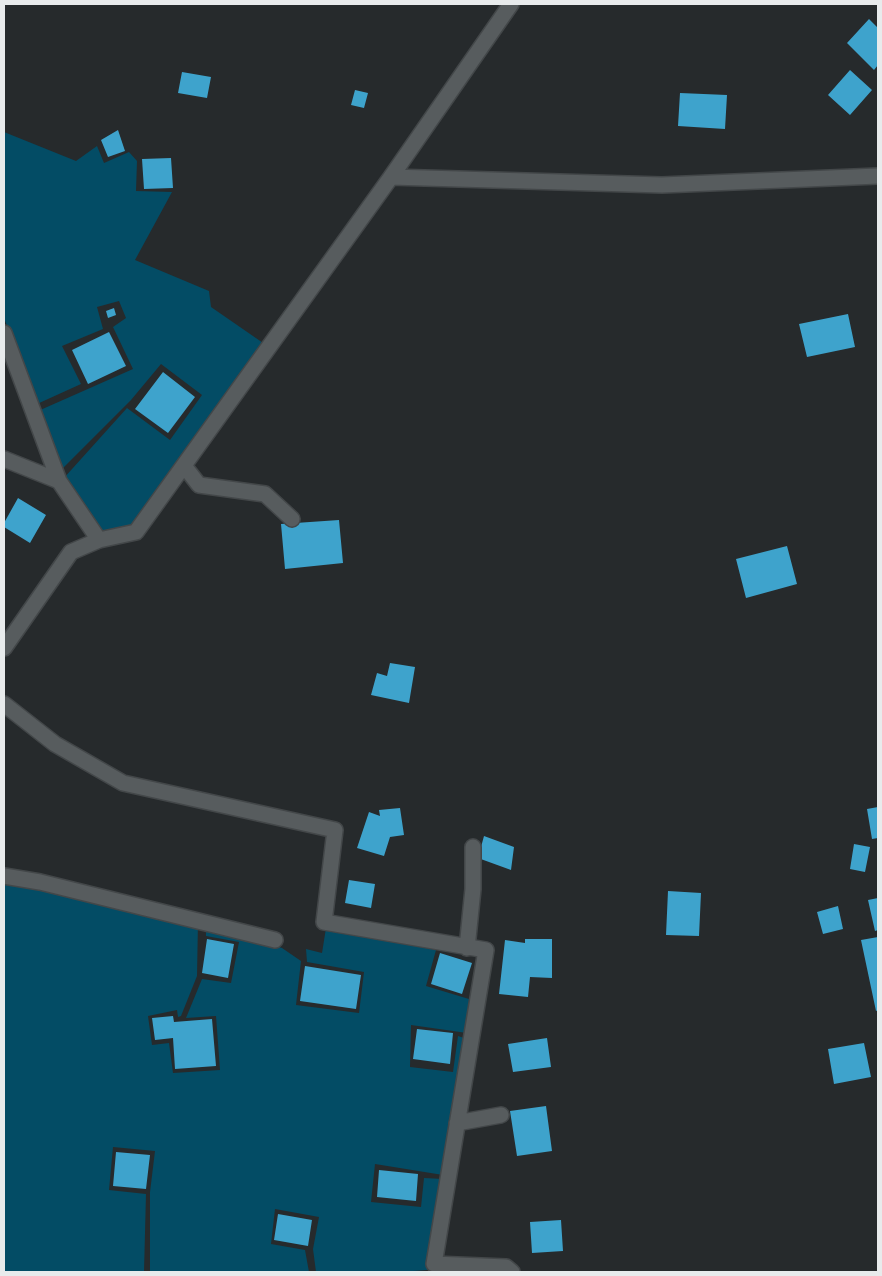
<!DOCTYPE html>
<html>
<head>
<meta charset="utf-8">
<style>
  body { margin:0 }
  #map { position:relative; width:882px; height:1276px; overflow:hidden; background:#262a2c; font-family:"Public Sans",sans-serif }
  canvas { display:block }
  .frame { position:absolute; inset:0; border:5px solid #e8ebec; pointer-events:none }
</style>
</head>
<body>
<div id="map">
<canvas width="882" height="1276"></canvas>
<div class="frame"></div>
</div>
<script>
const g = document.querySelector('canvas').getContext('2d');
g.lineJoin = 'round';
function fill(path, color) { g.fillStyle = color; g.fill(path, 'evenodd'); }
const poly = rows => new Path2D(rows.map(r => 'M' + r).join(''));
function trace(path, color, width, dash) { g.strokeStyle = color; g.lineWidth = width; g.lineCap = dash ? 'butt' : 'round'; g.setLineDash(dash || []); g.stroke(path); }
const green = poly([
  [4,132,76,161,97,146,104,163,129,152,137,161,136,191,172,192,135,260,209,291,211,307,266,345,132,528,99,534,63,479,127,408,170,440,202,395,161,364,131,400,61,470,38,411,133,369,113,327,126,318,119,301,97,307,103,329,62,346,81,384,37,404,4,318],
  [4,880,198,922,197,976,181,1016,178,1017,177,1010,148,1016,152,1045,169,1043,173,1073,220,1070,216,1016,186,1018,202,979,231,983,239,942,206,936,206,923,282,948,301,961,296,1005,359,1013,364,972,307,962,306,949,322,953,326,928,436,950,426,986,469,999,467,1033,411,1025,410,1067,453,1072,458,1036,467,1039,443,1175,375,1164,371,1202,421,1207,424,1178,443,1179,427,1270,400,1272,316,1272,313,1249,319,1217,275,1209,271,1244,305,1250,309,1272,150,1272,150,1192,155,1151,113,1147,109,1190,146,1194,144,1272,4,1272]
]);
const building = poly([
  [869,19,878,28,878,65,874,70,847,43],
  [850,70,872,90,850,115,828,95],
  [182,72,211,77,207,98,178,93],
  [355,90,368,93,364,108,351,105],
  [680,93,727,95,725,129,678,126],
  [118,130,125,151,108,157,101,140],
  [171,158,173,188,144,189,142,159],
  [114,308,116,315,108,318,106,311],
  [848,314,855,347,807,357,799,324],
  [109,332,126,366,88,384,72,350],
  [163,372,195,397,168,433,135,409],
  [18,498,46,515,30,543,4,527,4,523],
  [339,520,343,563,285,569,281,524],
  [787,546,797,584,746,598,736,559],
  [390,663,415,667,409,703,371,695,377,673,387,676],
  [878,807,878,838,872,839,867,809],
  [400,808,404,835,390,837,384,856,357,848,369,812,380,816,379,810],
  [484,836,514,847,511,870,478,858],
  [854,844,870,847,865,872,850,869],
  [349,880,375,884,371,908,345,903],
  [668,891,701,893,699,936,666,935],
  [878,898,878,930,875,931,868,900],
  [838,906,843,929,823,934,817,912],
  [878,937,878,1010,876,1011,861,940],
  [207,939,234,944,228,978,202,973],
  [525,939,552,939,552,978,530,977,528,997,499,994,505,940,525,943],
  [440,953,472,963,462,994,431,984],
  [305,966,361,975,356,1009,300,1001],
  [173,1016,174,1022,212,1019,216,1066,175,1069,173,1038,155,1040,152,1018],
  [417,1029,453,1033,450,1064,413,1059],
  [547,1038,551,1067,513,1072,508,1044],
  [864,1043,871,1077,834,1084,828,1049],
  [546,1106,552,1151,517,1156,510,1111],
  [116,1152,150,1155,146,1189,113,1186],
  [379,1170,418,1174,416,1201,377,1197],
  [278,1214,312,1220,308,1246,274,1240],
  [561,1220,563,1251,532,1253,530,1222]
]);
const minor = poly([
  [391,177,662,185,878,176],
  [4,333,59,481],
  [4,459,59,481,99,540],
  [185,467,199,485,265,494,292,519],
  [4,648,71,552,99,540,136,532,391,177,511,4],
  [4,704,55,744,123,783,335,830,324,922,486,950,434,1264,506,1267,512,1272],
  [4,876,40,882,275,940],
  [467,948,473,889,473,847],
  [457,1123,501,1115]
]);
fill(green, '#034c65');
fill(building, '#3ea3cc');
trace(minor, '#434749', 18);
trace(minor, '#575c5e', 15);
</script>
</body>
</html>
